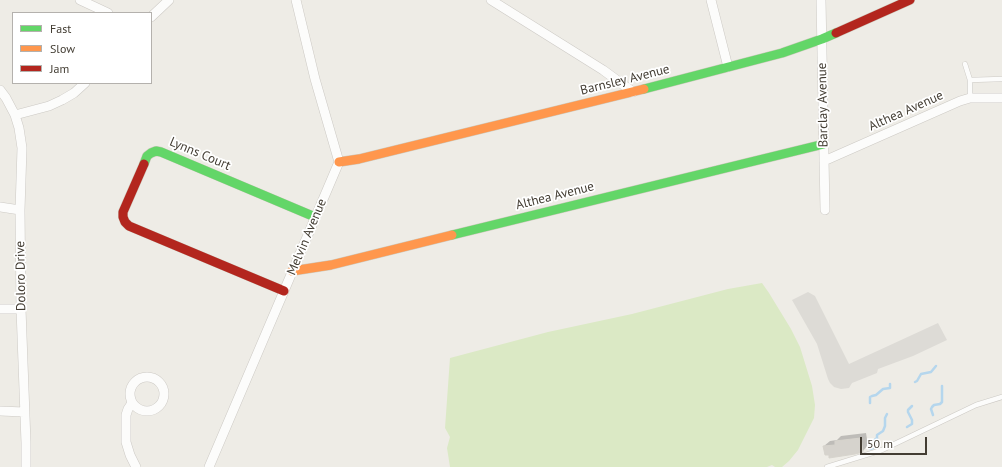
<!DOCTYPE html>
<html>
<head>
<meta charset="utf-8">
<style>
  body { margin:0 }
  #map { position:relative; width:1002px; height:467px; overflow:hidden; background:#eeece6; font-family:"PT Sans",sans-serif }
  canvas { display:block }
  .legend { position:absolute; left:12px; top:12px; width:140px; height:72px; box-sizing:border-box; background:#fff; border:1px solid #b4b1ad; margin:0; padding:5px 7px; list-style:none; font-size:12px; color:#433d33 }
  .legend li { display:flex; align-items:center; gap:8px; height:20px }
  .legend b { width:20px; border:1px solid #b4b1ad }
  .scale { position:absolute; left:860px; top:437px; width:67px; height:18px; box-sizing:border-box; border:2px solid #433d33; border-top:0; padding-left:5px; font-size:12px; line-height:14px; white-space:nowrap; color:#433d33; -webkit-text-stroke:3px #fff; paint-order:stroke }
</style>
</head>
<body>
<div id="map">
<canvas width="1002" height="467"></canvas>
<ul class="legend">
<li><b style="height:5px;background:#63d668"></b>Fast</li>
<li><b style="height:5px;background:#ff974d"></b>Slow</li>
<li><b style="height:5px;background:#b3261e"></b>Jam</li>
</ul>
<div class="scale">50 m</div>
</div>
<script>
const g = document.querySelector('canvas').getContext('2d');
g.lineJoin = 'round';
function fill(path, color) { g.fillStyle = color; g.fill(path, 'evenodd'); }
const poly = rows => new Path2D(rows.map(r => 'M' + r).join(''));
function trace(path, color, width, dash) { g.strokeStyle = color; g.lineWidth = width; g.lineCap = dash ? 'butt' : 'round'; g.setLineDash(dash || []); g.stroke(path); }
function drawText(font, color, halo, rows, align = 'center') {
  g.font = font + ' "PT Sans",sans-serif'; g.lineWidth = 3.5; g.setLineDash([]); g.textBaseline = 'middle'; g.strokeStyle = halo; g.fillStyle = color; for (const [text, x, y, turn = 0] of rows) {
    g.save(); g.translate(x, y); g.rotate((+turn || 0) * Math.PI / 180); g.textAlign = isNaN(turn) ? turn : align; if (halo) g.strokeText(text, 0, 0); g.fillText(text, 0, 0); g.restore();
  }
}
const green = poly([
  [762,283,769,293,791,329,800,347,812,386,815,405,814,418,798,450,789,461,782,467,775,467,772,465,767,467,450,467,447,448,450,437,445,428,450,358,548,332,632,314,728,289]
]);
const parking = poly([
  [808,292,815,296,849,364,938,323,947,340,913,356,878,369,877,373,852,383,849,388,841,389,834,387,830,383,828,379,817,344,792,300]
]);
const shadow = poly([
  [866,433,868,445,863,451,824,446,830,441,837,440,841,436]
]);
const stream = poly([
  [915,382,917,381,921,374,931,372,936,366],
  [870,403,870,397,872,396,876,395,883,389,890,388,890,384],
  [933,415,931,409,932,407,934,405,940,404,942,402,942,386],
  [907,427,912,424,912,420,908,412,908,410,912,406],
  [876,442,877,440,877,435,883,431,885,426,885,418,887,414],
  [873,448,870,449,869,447,869,445,877,438]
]);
const building = poly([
  [861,438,863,452,855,454,829,458,829,455,825,455,823,446,835,445,835,441,861,438]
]);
const lane = poly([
  [965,64,970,80],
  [970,98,970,80,1002,79],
  [827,467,882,450,976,405,1002,397]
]);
const street = poly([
  [80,0,108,13],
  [491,0,603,70,633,92],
  [711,0,728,67],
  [821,0,825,210],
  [151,17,169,0],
  [0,90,6,98,15,115,19,128,22,148,20,210,21,309,26,443,26,467],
  [15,115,49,106,62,100,74,93,85,83],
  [824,161,960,101,970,98,1002,98],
  [0,207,20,210],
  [0,309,21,309],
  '130 394a17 17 0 1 1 34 0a17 17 0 1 1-34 0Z',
  [132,403,128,409,126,415,126,442,130,455,136,467],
  [0,411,24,412],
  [209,467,339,162,315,79,296,0]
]);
const fast = poly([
  [644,89,782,53,822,39,836,33],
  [144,164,147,156,151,153,156,151,161,152,315,217],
  [452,235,824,144]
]);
const slow = poly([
  [339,162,359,159,644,89],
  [292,271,331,265,452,235]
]);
const jam = poly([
  [836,33,910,0],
  [144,164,123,212,123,217,125,222,129,226,284,291]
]);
const streetNames = [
  ["Barnsley Avenue",625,80,-14],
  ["Barclay Avenue",823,105,-91],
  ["Althea Avenue",906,111,-24],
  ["Lynns Court",200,154,23],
  ["Althea Avenue",555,196,-14],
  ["Melvin Avenue",307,237,-67],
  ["Doloro Drive",21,276,-91]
];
fill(green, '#dbe9c5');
fill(parking, '#dddbd6');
fill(shadow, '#0003');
trace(stream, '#b5d6ed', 2.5);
fill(building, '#d6d3cd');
trace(building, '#d6d3cc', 1);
trace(lane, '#ccc9c4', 5.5);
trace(street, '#ccc9c4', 10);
trace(fast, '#cdc9bd', 10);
trace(slow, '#cdc9bd', 10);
trace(jam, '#cdc9bd', 10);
trace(lane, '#fcfcfb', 4.5);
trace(street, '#fcfcfb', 9);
trace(fast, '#63d668', 9);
trace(slow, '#ff974d', 9);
trace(jam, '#b3261e', 9);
drawText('13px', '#433d33', '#fff', streetNames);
</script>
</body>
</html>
